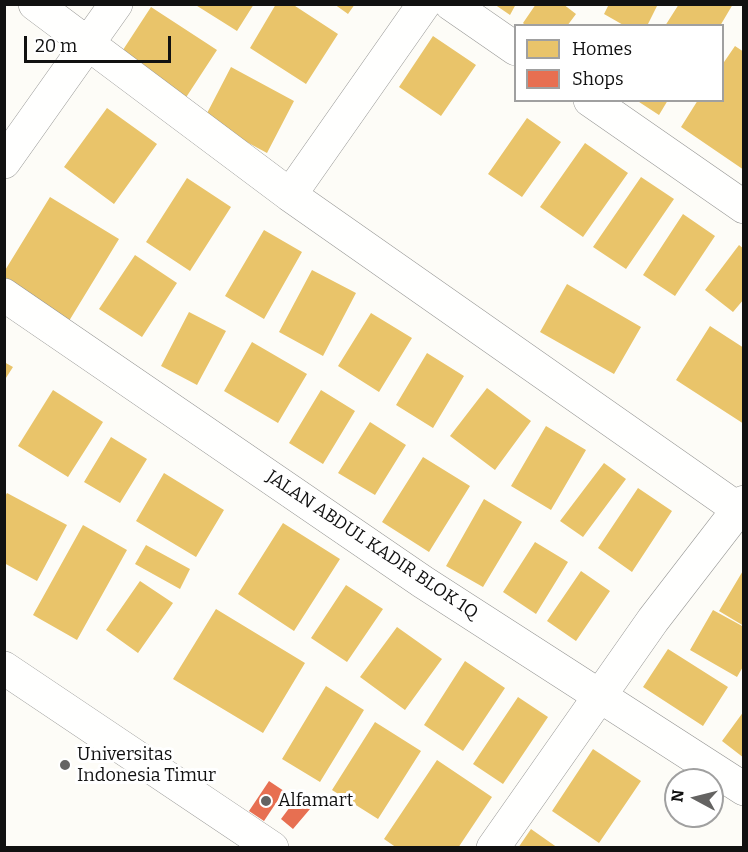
<!DOCTYPE html>
<html>
<head>
<meta charset="utf-8">
<style>
  body { margin:0 }
  #map { position:relative; width:748px; height:852px; overflow:hidden; background:#fdfcf7; font-family:Bitter,serif }
  canvas { display:block }
  .frame { position:absolute; inset:0; border:6px solid #111; pointer-events:none }
  .legend { position:absolute; left:514px; top:24px; width:210px; height:78px; box-sizing:border-box; background:#fff; border:2px solid #a0a0a0; margin:0; padding:8px 10px; list-style:none; font-size:18px; color:#111 }
  .legend li { display:flex; align-items:center; gap:12px; height:30px }
  .legend b { width:30px; border:2px solid #a0a0a0 }
  .north { position:absolute; left:664px; top:768px; width:60px; height:60px; box-sizing:border-box; background:#fff; border:2px solid #a0a0a0; border-radius:50%; rotate:277deg; font-size:16px; font-weight:700; line-height:24px; text-align:center; color:#111 }
  .north::after { content:''; display:block; margin:auto; width:21px; height:27px; background:#646362; clip-path:polygon(50% 0,100% 100%,50% 72%,0 100%) }
  .scale { position:absolute; left:24px; top:36px; width:147px; height:27px; box-sizing:border-box; border:3px solid #111; border-top:0; padding-left:8px; font-size:18px; line-height:21px; white-space:nowrap; color:#111; -webkit-text-stroke:4px #fff; paint-order:stroke }
</style>
</head>
<body>
<div id="map">
<canvas width="748" height="852"></canvas>
<div class="frame"></div>
<ul class="legend">
<li><b style="height:16px;background:#e9c46a"></b>Homes</li>
<li><b style="height:16px;background:#e76f51"></b>Shops</li>
</ul>
<div class="north">N</div>
<div class="scale">20 m</div>
</div>
<script>
const g = document.querySelector('canvas').getContext('2d');
g.lineJoin = 'round';
function fill(path, color) { g.fillStyle = color; g.fill(path, 'evenodd'); }
const poly = rows => new Path2D(rows.map(r => 'M' + r).join(''));
function trace(path, color, width, dash) { g.strokeStyle = color; g.lineWidth = width; g.lineCap = dash ? 'butt' : 'round'; g.setLineDash(dash || []); g.stroke(path); }
function drawText(font, color, halo, rows, align = 'center') {
  g.font = font + ' Bitter,serif'; g.lineWidth = 6; g.setLineDash([]); g.textBaseline = 'middle'; g.strokeStyle = halo; g.fillStyle = color; for (const [text, x, y, turn = 0] of rows) {
    g.save(); g.translate(x, y); g.rotate((+turn || 0) * Math.PI / 180); g.textAlign = isNaN(turn) ? turn : align; if (halo) g.strokeText(text, 0, 0); g.fillText(text, 0, 0); g.restore();
  }
}
const homes = poly([
  [194,4,254,4,237,31],
  [276,4,292,4,338,34,306,84,250,48],
  [334,4,355,4,348,14],
  [494,4,516,4,510,15],
  [536,4,563,4,576,14,567,26,526,26,523,23],
  [609,4,658,4,647,26,625,26,604,14],
  [679,4,733,4,720,26,665,26],
  [151,7,217,50,185,99,119,56],
  [433,36,476,65,441,116,399,87],
  [735,46,744,52,744,170,681,127,698,100,722,100,722,65],
  [231,67,294,101,267,153,204,119],
  [636,100,668,100,659,115],
  [107,108,157,144,114,204,64,167],
  [527,118,561,142,522,197,488,174],
  [585,143,628,173,583,237,540,207],
  [641,177,674,199,626,269,593,247],
  [187,178,231,207,190,271,146,242],
  [50,197,119,239,69,321,4,281,4,272],
  [683,214,715,236,675,296,643,275],
  [264,230,302,252,264,319,225,296],
  [739,245,744,249,744,299,733,312,705,290],
  [135,255,177,283,142,337,99,309],
  [312,270,356,293,323,356,279,332],
  [567,284,641,327,614,374,540,332],
  [189,312,226,331,197,385,161,366],
  [371,313,412,338,379,392,338,366],
  [710,326,744,348,744,424,676,380],
  [252,342,307,374,278,423,224,391],
  [427,353,464,376,433,428,396,405],
  [4,362,13,367,4,381],
  [487,388,531,421,495,470,450,436],
  [53,390,103,422,68,477,18,446],
  [321,390,355,411,323,464,289,443],
  [370,422,406,445,375,495,338,473],
  [546,426,586,450,551,510,511,486],
  [111,437,147,459,120,503,84,482],
  [423,457,470,486,429,552,382,522],
  [604,463,626,479,583,537,560,521],
  [164,473,224,510,196,557,136,521],
  [638,488,672,511,632,572,598,548],
  [7,493,67,525,37,581,4,563,4,498],
  [484,499,522,522,483,587,446,566],
  [283,523,340,559,294,631,238,594],
  [83,525,127,550,77,640,33,615],
  [535,542,568,562,536,614,503,592],
  [146,545,190,569,180,589,135,564],
  [744,569,744,626,719,611],
  [581,571,610,591,576,641,547,621],
  [140,581,173,603,138,653,106,630],
  [346,585,383,609,347,662,311,638],
  [216,609,305,663,263,733,173,679],
  [713,610,744,627,744,665,737,677,690,650],
  [397,627,442,659,405,710,360,677],
  [668,649,728,687,703,726,643,687],
  [465,661,505,688,463,751,424,725],
  [326,686,364,710,320,782,282,759],
  [518,697,548,717,503,784,473,764],
  [744,711,744,758,722,741],
  [375,722,421,751,378,819,332,790],
  [593,749,641,781,599,843,552,811],
  [437,760,492,797,458,848,397,848,384,839],
  [531,829,558,848,518,848]
]);
const shops = poly([
  [269,781,284,791,264,821,249,811],
  [296,799,310,809,293,829,281,819]
]);
const street = poly([
  [35,4,290,195,738,509],
  [451,4,516,49],
  [590,100,744,207],
  [4,162,116,4],
  [290,195,424,4],
  [4,295,423,582,744,789],
  [4,668,272,848],
  [493,848,653,620,744,502]
]);
const markers = [
  [65,765,6,"#646362"],
  [266,801,6,"#646362"]
];
const streetNames = [
  ["JALAN ABDUL KADIR BLOK 1Q",372,545,34]
];
const poiNames = [
  ["Universitas",77,755],
  ["Indonesia Timur",77,776],
  ["Alfamart",278,801]
];
fill(homes, '#e9c46a');
fill(shops, '#e76f51');
trace(street, '#979795', 34);
trace(street, '#fffffe', 33);
for (const [x, y, r, color] of markers) { const dot = new Path2D(); dot.arc(x, y, r, 0, 2 * Math.PI); g.fillStyle = color; g.fill(dot); trace(dot, '#fff', 2); }
drawText('18px', '#111', '#fff', streetNames);
drawText('18px', '#111', '#fff', poiNames, 'left');
</script>
</body>
</html>
